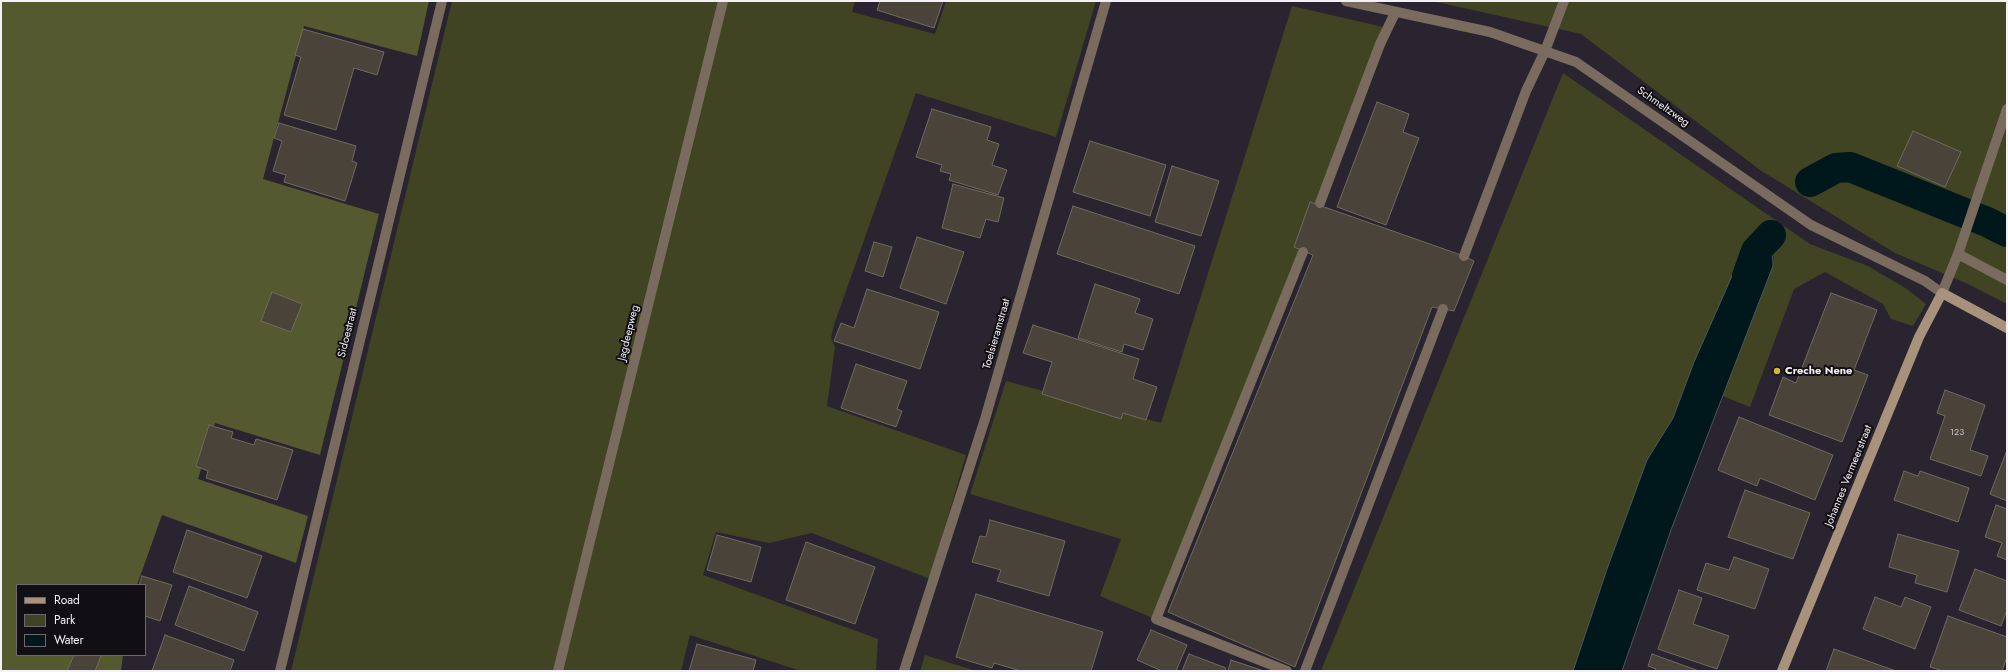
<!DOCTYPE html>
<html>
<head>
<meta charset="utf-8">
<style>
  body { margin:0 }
  #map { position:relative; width:2008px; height:672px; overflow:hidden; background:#29242f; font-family:Jost,sans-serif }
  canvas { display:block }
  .frame { position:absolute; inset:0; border:2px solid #f4f0f7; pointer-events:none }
  .legend { position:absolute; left:16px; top:584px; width:130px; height:72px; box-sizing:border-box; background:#110f13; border:1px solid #6c696e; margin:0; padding:5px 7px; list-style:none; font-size:12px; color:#f4f0f7 }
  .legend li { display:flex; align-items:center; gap:8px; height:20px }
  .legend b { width:20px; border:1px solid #6c696e }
</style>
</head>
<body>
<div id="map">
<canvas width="2008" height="672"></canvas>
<div class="frame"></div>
<ul class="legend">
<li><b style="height:5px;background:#a8927b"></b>Road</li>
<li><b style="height:11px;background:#404422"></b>Park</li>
<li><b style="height:11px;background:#00181b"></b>Water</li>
</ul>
</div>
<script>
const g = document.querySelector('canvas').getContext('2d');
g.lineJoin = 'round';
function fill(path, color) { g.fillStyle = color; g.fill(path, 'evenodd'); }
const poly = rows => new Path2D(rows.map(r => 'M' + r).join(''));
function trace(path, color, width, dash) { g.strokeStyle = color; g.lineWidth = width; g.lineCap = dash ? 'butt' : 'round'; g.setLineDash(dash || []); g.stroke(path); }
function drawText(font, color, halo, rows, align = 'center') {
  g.font = font + ' Jost,sans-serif'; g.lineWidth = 4; g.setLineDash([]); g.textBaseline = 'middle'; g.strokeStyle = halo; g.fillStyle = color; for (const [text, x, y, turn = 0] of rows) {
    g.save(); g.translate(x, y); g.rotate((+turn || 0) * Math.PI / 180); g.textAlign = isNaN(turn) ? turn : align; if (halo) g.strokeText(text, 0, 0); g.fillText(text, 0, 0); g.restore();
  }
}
const green = poly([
  [452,1,855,1,852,12,935,34,946,1,1096,1,1056,137,916,93,834,325,831,338,835,347,827,406,966,455,930,579,812,533,769,543,716,532,703,575,878,639,876,671,801,671,690,635,681,671,291,671],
  [1432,1,2007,1,2007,304,1968,284,1895,253,1760,170,1581,34],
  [1292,6,1392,29,1153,618,1100,596,1121,539,970,494,1006,381,1161,423],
  [1563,73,1810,244,1868,266,1907,289,1926,304,1913,326,1891,319,1883,304,1825,272,1794,289,1750,407,1723,396,1773,266,1774,255,1694,362,1673,419,1647,460,1607,569,1573,671,1321,671],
  [925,655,976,671,920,671]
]);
const forest = poly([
  [1,1,429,1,417,56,304,26,263,179,379,214,320,455,215,423,198,479,308,516,296,563,162,515,137,585,17,585,17,655,123,655,121,671,1,671]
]);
const water = poly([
  [1762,236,1772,244,1773,266,1671,530,1622,671,1573,671,1607,569,1647,460,1673,418,1694,362,1747,242,1762,236]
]);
const canal = poly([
  [1810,182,1836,168,1850,167,1987,222,2007,232],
  [1747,276,1756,251,1771,235]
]);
const building = poly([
  [880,1,943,1,934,28,877,10,880,1],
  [303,29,384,52,377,75,354,68,336,130,284,115,301,57,295,55,303,29],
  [1377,102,1409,114,1403,132,1419,138,1386,225,1337,207,1377,102],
  [932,109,991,127,987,140,999,144,992,165,1007,170,998,195,949,180,951,174,940,171,942,165,916,157,932,109],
  [279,123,356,146,352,161,357,163,345,201,284,182,286,175,273,171,282,141,274,138,279,123],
  [1913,131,1961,152,1945,187,1897,166,1913,131],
  [1090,141,1166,165,1150,216,1073,192,1090,141],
  [1172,166,1219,181,1201,236,1155,222,1172,166],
  [953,184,1004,198,998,222,986,219,980,238,942,228,953,184],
  [1310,202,1464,256,1474,261,1454,311,1432,307,1295,667,1168,612,1313,255,1294,247,1310,202],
  [1073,206,1195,246,1179,294,1057,254,1073,206],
  [917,237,964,252,946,304,900,288,917,237],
  [874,242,892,247,883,277,865,271,874,242],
  [1095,284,1140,299,1135,313,1153,319,1143,350,1124,344,1122,352,1078,338,1095,284],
  [867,289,939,312,920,369,834,341,841,323,854,328,867,289],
  [272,292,302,304,291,332,261,321,272,292],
  [1831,293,1877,310,1854,370,1868,375,1842,442,1769,415,1783,377,1796,383,1831,293],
  [1033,325,1139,359,1133,379,1157,387,1146,420,1123,413,1121,419,1042,394,1052,362,1023,353,1033,325],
  [856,364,907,381,897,409,902,411,896,427,841,408,856,364],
  [1945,390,1985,405,1970,450,1988,456,1981,476,1930,459,1945,416,1937,413,1945,390],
  [1739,417,1833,455,1815,500,1760,478,1757,486,1718,470,1739,417],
  [209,425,233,432,231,438,254,445,256,439,293,450,277,500,206,478,208,471,196,466,209,425],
  [2007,450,2007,501,1990,494,2007,450],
  [1904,471,1918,476,1920,471,1969,488,1958,522,1894,500,1904,471],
  [1745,490,1810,513,1793,559,1728,537,1745,490],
  [1996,505,2007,509,2007,560,1997,556,2002,543,1985,537,1996,505],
  [990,520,1065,541,1049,596,997,581,1001,570,972,562,980,536,986,537,990,520],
  [187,530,262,556,247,598,173,572,187,530],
  [1898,534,1959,551,1947,592,1915,583,1917,575,1889,567,1898,534],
  [717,535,761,547,751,582,707,570,717,535],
  [806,542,875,567,855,624,786,600,806,542],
  [1734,557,1769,569,1755,609,1697,590,1706,563,1729,570,1734,557],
  [1975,569,2007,581,2007,610,2001,626,1959,610,1975,569],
  [142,576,172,585,160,621,145,616,145,585,139,585,142,576],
  [189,586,258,612,244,651,175,625,189,586],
  [1679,590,1702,598,1693,624,1729,636,1717,669,1658,649,1679,590],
  [976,594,1103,632,1091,671,1021,671,994,663,992,668,956,657,976,594],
  [1875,597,1901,607,1905,597,1931,607,1915,649,1863,629,1875,597],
  [1948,616,2007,637,2007,657,2002,671,1943,671,1930,667,1948,616],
  [1151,630,1187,645,1176,671,1162,671,1137,660,1151,630],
  [165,635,234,660,230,671,152,671,165,635],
  [697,644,756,660,753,671,689,671,697,644],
  [1834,649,1896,671,1826,671,1834,649],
  [1189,654,1226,668,1225,671,1182,671,1189,654],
  [1652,654,1699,671,1655,671,1656,669,1648,666,1652,654],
  [74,655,97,655,101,656,95,671,67,671,74,655],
  [1231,660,1264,671,1228,671,1231,660]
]);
const lane = poly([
  [1320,203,1380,44,1395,13],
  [1958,254,2007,280],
  [1464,256,1526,91,1545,51,1564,1],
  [1942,293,1958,254,2007,109],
  [1287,671,1156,619,1303,252],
  [1305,671,1443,309]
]);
const street = poly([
  [1346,1,1490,32,1576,62,1811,225,1925,281,1942,293],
  [280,671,442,1],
  [558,671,723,1],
  [904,671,985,419,1106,1]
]);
const secondary = poly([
  [1782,671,1919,337,1942,293,2007,328]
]);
const markers = [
  [1777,371,4,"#d7b434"]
];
const numberNames = [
  ["123",1957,433]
];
const streetNames = [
  ["Schmeltzweg",1663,107,35],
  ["Sidoestraat",348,333,-76],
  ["Jagdeepweg",629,333,-76],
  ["Toelsieramstraat",997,334,-74],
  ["Johannes Vermeerstraat",1849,476,-68]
];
const poiNames = [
  ["Creche Nene",1785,371]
];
fill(green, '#404422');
fill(forest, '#54592f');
fill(water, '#00181b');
trace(water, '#49595d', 1);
trace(canal, '#00181b', 30);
fill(building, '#4a4339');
trace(building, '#716a5e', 1);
trace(lane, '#796b5d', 10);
trace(street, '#796b5d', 10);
trace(secondary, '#a8927b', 10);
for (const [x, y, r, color] of markers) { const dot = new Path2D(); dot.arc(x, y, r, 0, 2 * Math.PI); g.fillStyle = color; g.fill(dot); trace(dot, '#110f13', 1.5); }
drawText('9px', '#cac5c8', null, numberNames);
drawText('11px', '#f4f0f7', '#110f13', streetNames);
drawText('bold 11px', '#f4f0f7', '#110f13', poiNames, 'left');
</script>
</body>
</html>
